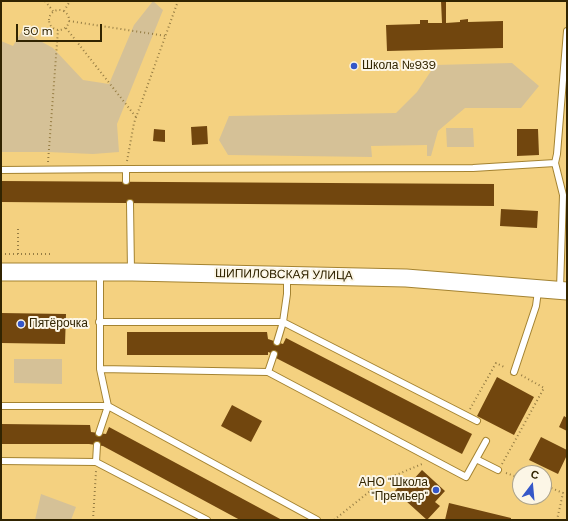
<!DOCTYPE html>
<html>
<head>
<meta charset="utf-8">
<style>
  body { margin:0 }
  #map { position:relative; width:568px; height:521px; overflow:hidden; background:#f4d180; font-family:"DM Sans",sans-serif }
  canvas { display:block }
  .frame { position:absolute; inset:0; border:2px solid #312401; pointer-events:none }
  .north { position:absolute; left:512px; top:465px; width:40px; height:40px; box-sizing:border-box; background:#fcf6e6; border:1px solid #aba28a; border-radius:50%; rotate:16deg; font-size:11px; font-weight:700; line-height:16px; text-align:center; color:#312401 }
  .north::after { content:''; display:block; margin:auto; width:14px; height:18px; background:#3557c8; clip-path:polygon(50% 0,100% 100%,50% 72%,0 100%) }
  .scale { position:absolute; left:16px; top:24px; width:86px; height:18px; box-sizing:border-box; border:2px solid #312401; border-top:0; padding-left:5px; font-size:12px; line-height:14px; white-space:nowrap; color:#312401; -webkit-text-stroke:3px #fcf6e6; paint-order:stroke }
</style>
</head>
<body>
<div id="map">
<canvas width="568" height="521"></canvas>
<div class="frame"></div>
<div class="north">С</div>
<div class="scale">50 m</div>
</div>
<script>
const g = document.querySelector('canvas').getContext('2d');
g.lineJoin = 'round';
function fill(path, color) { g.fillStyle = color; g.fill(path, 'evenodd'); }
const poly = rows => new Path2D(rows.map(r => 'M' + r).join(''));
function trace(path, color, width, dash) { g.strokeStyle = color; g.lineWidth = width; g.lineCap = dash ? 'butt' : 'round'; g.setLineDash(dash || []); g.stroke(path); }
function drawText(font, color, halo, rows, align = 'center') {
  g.font = font + ' "DM Sans",sans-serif'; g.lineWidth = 4; g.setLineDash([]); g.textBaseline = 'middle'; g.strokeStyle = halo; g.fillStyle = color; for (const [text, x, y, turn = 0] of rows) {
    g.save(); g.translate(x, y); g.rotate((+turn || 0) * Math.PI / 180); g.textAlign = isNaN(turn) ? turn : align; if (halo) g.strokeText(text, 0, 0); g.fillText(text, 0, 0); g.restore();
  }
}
const green = poly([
  [153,1,163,10,117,124,119,152,93,154,48,152,1,152,1,41,13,46,22,31,53,48,83,80,109,84,134,25],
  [512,63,539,86,521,108,465,108,438,131,431,156,427,156,427,145,371,146,372,157,228,155,219,140,229,116,396,113,417,92,435,65],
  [446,128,473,128,474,147,447,147],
  [14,359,62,359,62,384,14,383],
  [41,494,76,507,71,520,35,520]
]);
const building = poly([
  [441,1,446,1,446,23,460,22,460,20,468,19,468,22,503,21,503,48,387,51,386,25,420,24,420,20,428,20,428,23,442,23],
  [207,126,208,144,192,145,191,127],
  [154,129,165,130,165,142,153,141],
  [517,129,538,129,539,155,517,156],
  [1,181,494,184,494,206,1,202],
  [501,209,538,211,537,228,500,226],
  [1,313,66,314,65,344,1,343],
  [127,332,267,332,268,339,283,344,286,338,472,434,462,454,276,358,277,355,268,352,268,355,127,355],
  [497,377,534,397,514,435,477,416],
  [232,405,262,421,251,442,221,426],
  [564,416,567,418,567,431,559,427],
  [1,424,90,425,91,432,106,434,109,427,282,520,240,520,103,446,89,444,1,444],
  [541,437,567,450,567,455,558,474,529,460],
  [422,470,445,491,435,502,440,506,427,520,395,491,407,477,412,481],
  [449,503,511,518,511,520,445,520]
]);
const path = poly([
  [45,1,53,11],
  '49 20a10 10 0 1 1 20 0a10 10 0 1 1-20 0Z',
  [64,11,70,1],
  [69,21,166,36],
  [66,28,136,117],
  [127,161,134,123,178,1],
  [48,162,58,30],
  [18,229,18,254],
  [1,254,53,254],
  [470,409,496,363,506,368],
  [502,464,544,388,521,375],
  [506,473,520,478],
  [544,485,563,493,557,520],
  [93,520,96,471],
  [334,520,384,480,422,464]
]);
const lane = poly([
  [555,163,557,154,567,31],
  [1,170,126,169],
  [126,181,126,169,473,168,555,163,563,195,560,289],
  [130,203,131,271],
  [99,322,283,322,477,421],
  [277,342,283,322,287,294,287,277],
  [100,369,268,372,466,477,486,441],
  [268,372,274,354],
  [514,372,536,306,538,291],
  [1,406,108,406,317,520],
  [99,433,108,406,100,369,100,273],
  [476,459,498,470],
  [1,461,96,462,207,520],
  [96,462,97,445]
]);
const secondary = poly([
  [1,272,132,272,406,278,567,291]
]);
const markers = [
  [354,66,4,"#3557c8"],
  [21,324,4,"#3557c8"],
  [436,490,4,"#3557c8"]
];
const poiNames = [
  ["Школа №939",362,66],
  ["Пятёрочка",29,324],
  ["АНО \"Школа",428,483,"right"],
  ["\"Премьер\"",428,497,"right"]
];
const streetNames = [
  ["ШИПИЛОВСКАЯ УЛИЦА",284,275,1]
];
fill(green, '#d5c197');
fill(building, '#71460e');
trace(lane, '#a48331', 8);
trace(secondary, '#a48331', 19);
trace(path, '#967d43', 2, [1, 3]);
trace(lane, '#fff', 6);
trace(secondary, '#fff', 17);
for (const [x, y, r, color] of markers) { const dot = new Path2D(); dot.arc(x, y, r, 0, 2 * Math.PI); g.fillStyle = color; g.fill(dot); trace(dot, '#fcf6e6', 1.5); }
drawText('12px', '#312401', '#fcf6e6', poiNames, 'left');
drawText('12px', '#312401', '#fcf6e6', streetNames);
</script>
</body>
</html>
